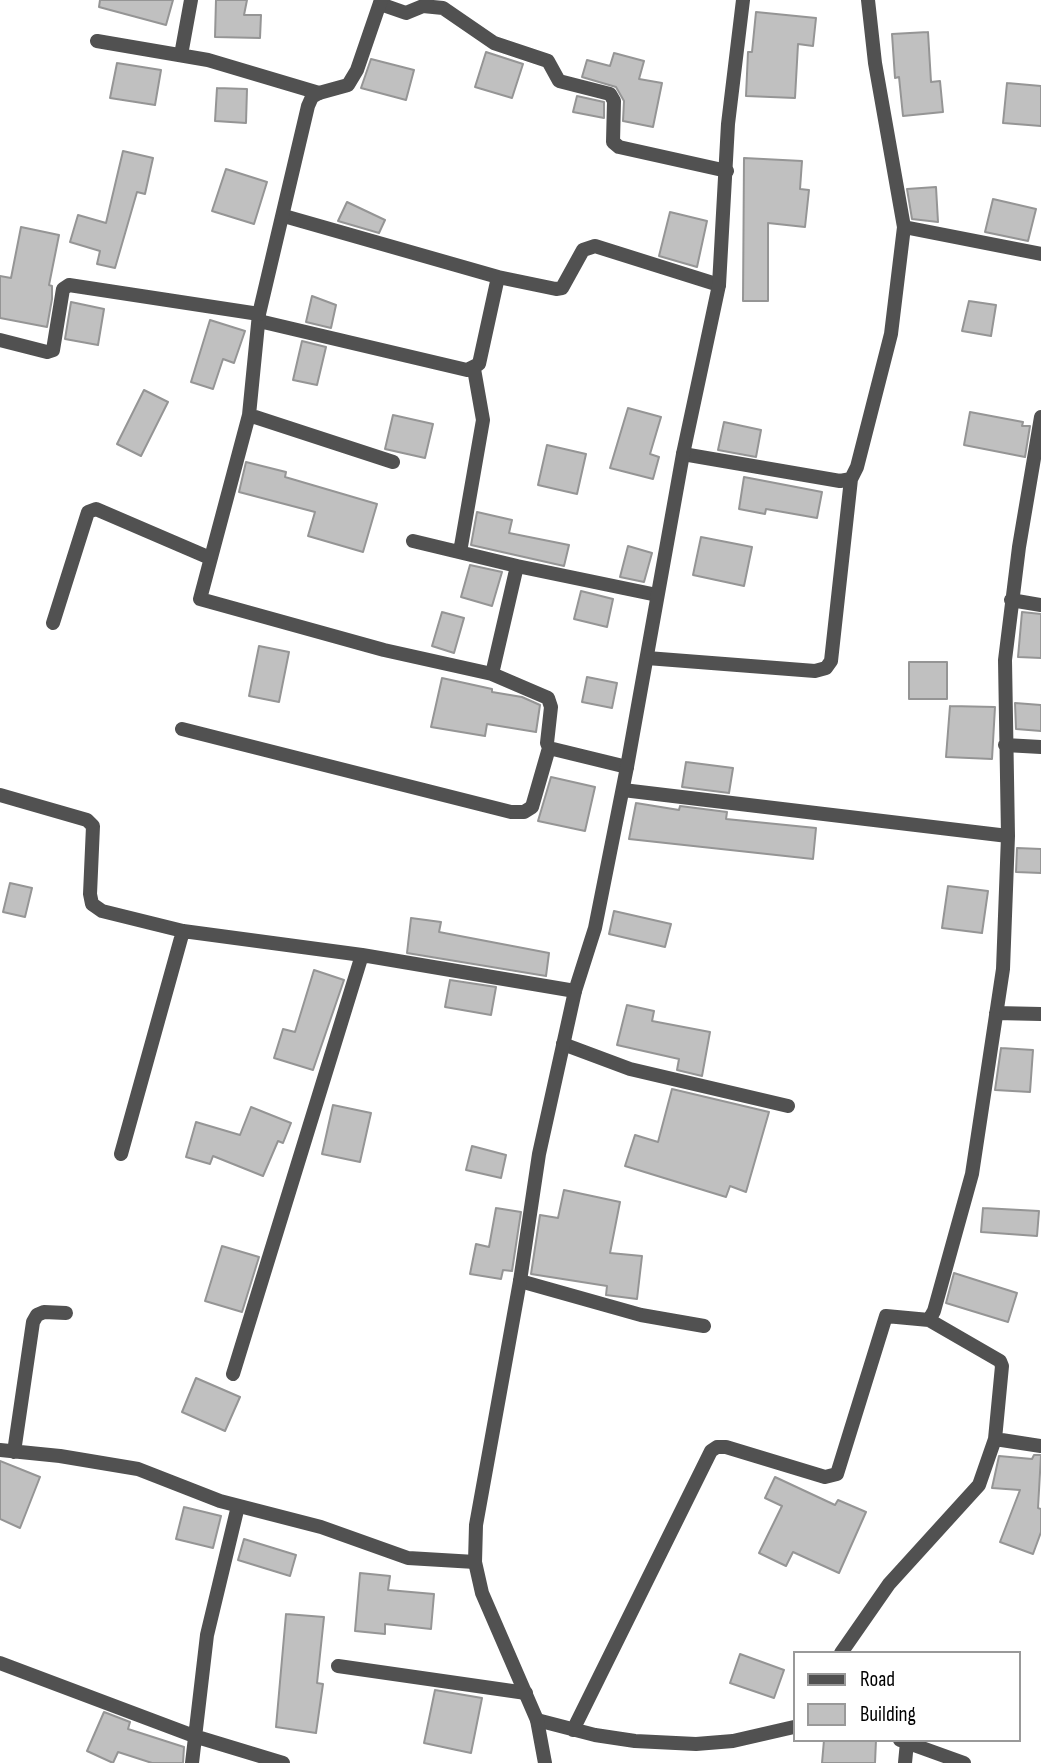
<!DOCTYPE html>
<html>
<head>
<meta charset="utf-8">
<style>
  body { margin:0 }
  #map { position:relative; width:1041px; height:1763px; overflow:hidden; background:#fff; font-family:"Sofia Sans Condensed",sans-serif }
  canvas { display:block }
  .legend { position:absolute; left:793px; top:1651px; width:228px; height:91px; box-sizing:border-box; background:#fff; border:2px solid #999; margin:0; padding:9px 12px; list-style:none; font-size:21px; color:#000 }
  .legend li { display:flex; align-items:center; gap:14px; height:35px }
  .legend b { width:35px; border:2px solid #999 }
</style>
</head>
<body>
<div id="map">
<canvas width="1041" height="1763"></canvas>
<ul class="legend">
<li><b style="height:9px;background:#515151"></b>Road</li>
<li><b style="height:19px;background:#c0c0c0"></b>Building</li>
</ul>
</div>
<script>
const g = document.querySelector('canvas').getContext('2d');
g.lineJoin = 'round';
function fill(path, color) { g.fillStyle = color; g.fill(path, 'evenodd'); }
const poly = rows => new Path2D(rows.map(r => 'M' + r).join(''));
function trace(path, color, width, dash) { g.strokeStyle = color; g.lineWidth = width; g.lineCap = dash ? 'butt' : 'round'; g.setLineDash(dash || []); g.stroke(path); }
const building = poly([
  [100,0,173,0,166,25,99,7,100,0],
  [216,0,247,0,244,15,261,15,260,38,215,37,216,0],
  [756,12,816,18,813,46,798,44,795,98,746,96,748,52,752,52,756,12],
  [928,32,931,82,940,81,943,112,903,116,899,77,895,78,892,34,928,32],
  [486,52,523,64,512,98,475,87,486,52],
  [614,53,644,61,639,79,662,83,653,127,623,121,624,101,616,87,582,77,587,60,610,66,614,53],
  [371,59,414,70,406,100,361,88,371,59],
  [117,63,161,70,155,105,110,98,117,63],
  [1007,83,1041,86,1041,126,1003,123,1007,83],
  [217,88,247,89,246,123,215,121,217,88],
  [577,96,604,102,604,118,573,112,577,96],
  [123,151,153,158,145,194,137,192,115,268,97,264,100,251,70,242,78,215,106,223,123,151],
  [744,158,802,161,800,189,809,190,805,227,768,223,768,301,743,301,744,158],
  [226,169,267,182,254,224,212,211,226,169],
  [936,187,938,222,912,219,907,189,936,187],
  [993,199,1036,209,1028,241,985,232,993,199],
  [347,202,385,220,379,233,338,221,347,202],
  [670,212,707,221,697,267,659,256,670,212],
  [21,227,59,235,49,285,52,286,52,299,47,327,0,318,0,276,11,278,21,227],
  [312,296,336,305,331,328,306,322,312,296],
  [969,301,996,305,991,336,962,331,969,301],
  [71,302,104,309,98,345,65,339,71,302],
  [210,320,245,331,234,363,223,359,213,389,191,382,210,320],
  [302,341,326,347,317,385,293,380,302,341],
  [144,390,168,402,141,456,117,444,144,390],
  [628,408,661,417,650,454,659,457,653,479,610,468,628,408],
  [970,412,1023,422,1022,426,1030,426,1025,457,964,445,970,412],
  [393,415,433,424,425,458,385,449,393,415],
  [724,422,761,430,756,457,718,450,724,422],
  [547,445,586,454,577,494,538,485,547,445],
  [246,462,286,472,285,477,377,504,363,552,308,536,315,512,239,492,246,462],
  [744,477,822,492,817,518,766,509,765,514,739,509,744,477],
  [477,512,512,520,509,533,569,545,564,566,471,545,477,512],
  [701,537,752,547,744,586,693,575,701,537],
  [628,546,652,553,644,582,620,577,628,546],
  [470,565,502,572,492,606,461,597,470,565],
  [581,591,613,599,607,627,574,619,581,591],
  [442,612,464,618,454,653,432,646,442,612],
  [1022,612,1041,614,1041,658,1018,657,1022,612],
  [259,646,289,652,279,702,249,696,259,646],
  [909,662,947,662,947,699,909,699,909,662],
  [587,677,617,683,612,708,582,702,587,677],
  [442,678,492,689,492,692,522,697,540,705,536,732,487,724,485,736,431,727,442,678],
  [1015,703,1041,705,1041,731,1016,729,1015,703],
  [950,706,995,707,992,759,946,757,950,706],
  [686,762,733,768,729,793,682,787,686,762],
  [551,777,595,787,585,831,538,821,551,777],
  [636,803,679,810,680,806,727,812,726,819,816,828,813,859,629,839,636,803],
  [1017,848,1041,849,1041,873,1016,872,1017,848],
  [10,883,32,888,25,917,3,912,10,883],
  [948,886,988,891,982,933,942,928,948,886],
  [614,911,671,924,665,947,609,934,614,911],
  [411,918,441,922,439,932,549,953,546,976,407,953,411,918],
  [314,970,344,980,313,1070,274,1058,283,1029,295,1032,314,970],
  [450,980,496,987,491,1015,445,1007,450,980],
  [627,1005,654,1011,652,1021,710,1032,702,1076,677,1070,679,1059,617,1045,627,1005],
  [1001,1048,1033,1050,1030,1092,995,1090,1001,1048],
  [672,1089,769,1112,746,1192,730,1186,726,1197,625,1166,635,1135,658,1142,672,1089],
  [333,1105,371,1113,360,1162,322,1154,333,1105],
  [251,1107,291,1123,283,1143,278,1141,263,1176,213,1156,210,1164,186,1157,196,1122,240,1135,251,1107],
  [472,1146,506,1155,501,1178,466,1170,472,1146],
  [564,1190,620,1202,610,1253,642,1256,637,1299,606,1295,607,1286,531,1274,540,1215,558,1218,564,1190],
  [496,1208,521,1212,512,1271,503,1270,501,1279,470,1274,476,1244,489,1247,496,1208],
  [983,1208,1039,1211,1037,1236,981,1232,983,1208],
  [222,1246,259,1257,242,1312,205,1301,222,1246],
  [954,1273,1017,1293,1008,1322,946,1303,954,1273],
  [196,1378,240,1397,225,1431,182,1412,196,1378],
  [1034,1455,1041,1455,1038,1508,1041,1509,1041,1532,1033,1554,1000,1542,1020,1490,992,1488,999,1456,1032,1459,1034,1455],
  [0,1461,40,1477,20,1528,0,1519,0,1461],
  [775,1477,835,1505,838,1500,866,1512,839,1573,793,1552,786,1566,759,1553,782,1506,765,1498,775,1477],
  [184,1507,221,1516,213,1548,176,1539,184,1507],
  [244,1539,296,1555,290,1576,238,1560,244,1539],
  [360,1573,390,1576,388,1590,434,1594,431,1629,385,1624,385,1634,355,1631,360,1573],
  [286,1614,324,1617,317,1683,323,1684,316,1733,276,1727,286,1614],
  [740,1654,784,1670,774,1698,730,1683,740,1654],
  [435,1690,482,1698,471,1753,424,1743,435,1690],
  [104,1712,130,1722,128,1729,184,1747,183,1763,152,1763,118,1752,113,1763,87,1751,104,1712],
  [824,1740,876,1740,875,1763,822,1763,824,1740]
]);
const minor = poly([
  [380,4,406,13,423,6,443,8,494,43,548,61,559,81,610,94,614,101,613,142,619,147,727,171],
  [97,41,208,60,319,93],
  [181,55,191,0],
  [904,227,1041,254],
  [498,277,556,289,562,288,583,250,595,246,719,285],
  [259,314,249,415,200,599,384,650,492,674,517,566,657,595],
  [259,321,467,370,479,364,498,277,284,216],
  [249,415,393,462],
  [683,454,840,481,851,479,857,467,891,334,904,227,875,63,868,0],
  [413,541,517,566],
  [460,552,483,420,474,369],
  [1011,600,1041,605],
  [53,623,88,512,96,509,210,558],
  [647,658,815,671,826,668,831,661,851,479],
  [492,674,548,698,551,707,547,743,549,748,627,767],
  [182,729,511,812,524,812,532,807,549,748],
  [1005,745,1041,747],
  [623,790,1008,836],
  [0,795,87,820,93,826,90,894,92,904,102,911,183,931,362,955,233,1374],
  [362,955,575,991],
  [996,1013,1041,1014],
  [563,1044,630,1069,788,1106],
  [121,1154,183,931],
  [520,1281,641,1315,704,1326],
  [929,1320,1000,1361,1002,1366,995,1439,1041,1446],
  [0,1450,60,1456,138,1469,220,1501,321,1527,408,1558,475,1562],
  [14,1452,33,1322,37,1315,44,1312,66,1313],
  [841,1653,889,1584,979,1485,995,1439],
  [0,1663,194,1736,283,1763],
  [338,1666,526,1693],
  [537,1720,595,1735,635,1741,696,1744,733,1741,794,1727],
  [573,1730,711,1451,717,1447,726,1447,825,1477,837,1474,886,1316,929,1320,934,1311,972,1174,1003,969,1008,836,1005,660,1019,547,1041,417],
  [900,1740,964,1763],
  [192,1763,207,1635,238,1506],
  [905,1763,907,1742]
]);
const tertiary = poly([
  [0,340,47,352,53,350,63,289,69,285,259,314,308,106,312,97,319,93,348,85,357,70,381,0],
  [545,1763,537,1720,482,1593,475,1562,476,1525,520,1281,539,1154,575,991,595,928,627,767,683,454,719,285,728,124,743,0]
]);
fill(building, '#c0c0c0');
trace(building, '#959595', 2);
trace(minor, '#515151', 14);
trace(tertiary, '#515151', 14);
</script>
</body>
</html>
